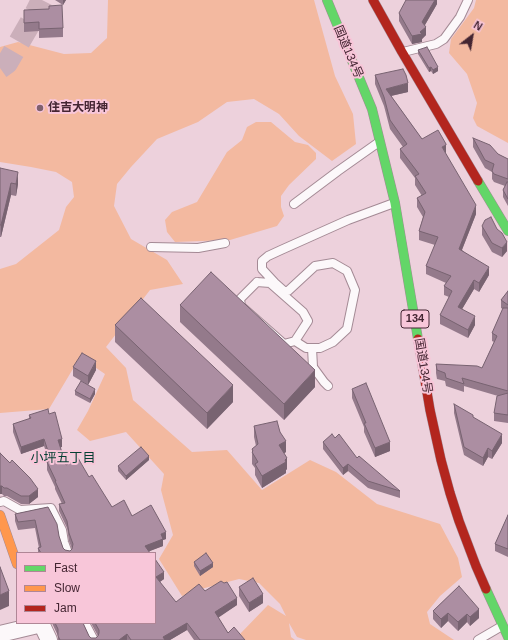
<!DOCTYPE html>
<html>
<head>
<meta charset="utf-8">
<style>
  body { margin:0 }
  #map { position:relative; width:508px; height:640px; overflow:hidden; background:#edd1dc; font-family:Arial,sans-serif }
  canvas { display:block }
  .legend { position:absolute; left:16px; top:552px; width:140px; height:72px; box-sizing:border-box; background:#f8c6d9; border:1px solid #b08696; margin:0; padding:5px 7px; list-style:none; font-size:12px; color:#442532 }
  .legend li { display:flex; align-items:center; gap:8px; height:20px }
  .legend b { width:20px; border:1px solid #b08696 }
  .north { position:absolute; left:452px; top:16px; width:40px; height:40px; -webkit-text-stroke:3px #f8c6d9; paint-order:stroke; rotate:31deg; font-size:11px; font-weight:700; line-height:16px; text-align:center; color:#442532 }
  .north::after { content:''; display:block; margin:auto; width:14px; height:18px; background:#442532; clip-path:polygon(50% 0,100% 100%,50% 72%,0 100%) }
</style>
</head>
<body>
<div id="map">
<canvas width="508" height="640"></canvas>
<ul class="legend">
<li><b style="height:5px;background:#63d668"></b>Fast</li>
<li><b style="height:5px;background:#ff974d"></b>Slow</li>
<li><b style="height:5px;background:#b3261e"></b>Jam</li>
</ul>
<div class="north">N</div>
</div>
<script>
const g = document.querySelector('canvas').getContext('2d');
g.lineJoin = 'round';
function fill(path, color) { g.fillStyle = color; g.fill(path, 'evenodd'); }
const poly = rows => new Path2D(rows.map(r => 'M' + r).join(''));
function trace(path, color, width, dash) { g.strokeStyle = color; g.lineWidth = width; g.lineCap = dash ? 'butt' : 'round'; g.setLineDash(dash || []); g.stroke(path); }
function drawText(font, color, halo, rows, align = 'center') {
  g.font = font + ' Arial,"Noto Sans JP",sans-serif'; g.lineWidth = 4; g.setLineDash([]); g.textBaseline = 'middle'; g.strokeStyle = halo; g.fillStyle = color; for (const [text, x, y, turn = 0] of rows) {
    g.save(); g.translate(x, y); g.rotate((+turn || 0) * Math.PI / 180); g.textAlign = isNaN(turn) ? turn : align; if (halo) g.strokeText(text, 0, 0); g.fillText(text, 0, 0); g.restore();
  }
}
const green = poly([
  [108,0,314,0,335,76,353,114,356,144,332,161,299,136,279,114,254,99,227,102,198,122,157,139,131,167,117,184,114,206,131,239,167,260,183,284,150,290,106,347,126,368,133,400,192,452,227,450,262,490,310,460,336,472,377,504,440,524,458,558,462,577,440,596,427,612,430,624,454,640,306,640,297,637,289,623,291,637,295,640,245,640,240,634,268,605,286,616,280,604,259,583,239,579,201,589,182,596,159,559,173,535,161,490,164,474,126,432,90,441,77,430,88,411,105,374,80,357,49,409,0,413,0,269,16,264,59,230,66,207,74,197,72,182,56,172,31,167,0,162,0,47,18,42,64,54,91,53,107,38],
  [476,0,508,0,508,143,477,126,473,118,477,103,467,74,449,53,451,39,474,8],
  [256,122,271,122,295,142,308,145,316,153,316,159,289,185,281,196,281,207,284,216,277,226,230,240,175,242,167,232,165,220,172,212,197,202,227,152,242,140,247,127]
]);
const secondaryTunnel = poly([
  [0,68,7,63,32,20,42,0]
]);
const lane = poly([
  [403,52,436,44,444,39,460,17,468,0],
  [294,204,338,171,379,142],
  [151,247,198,248,225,243],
  [257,282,270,283,303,312,308,321,295,341,284,344,241,306,240,299,257,282],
  [295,341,306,348,320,348,333,342,347,329,355,290,347,271,333,263,315,266,288,291,284,291,275,283,262,269,262,261,268,256,281,250,348,220,394,203],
  [312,348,313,367,324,382,328,386],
  [0,502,4,501,20,510,51,508,62,530,64,542,68,553],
  [85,623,94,640],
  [478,640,502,626]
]);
const street = poly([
  [41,623,49,640],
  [0,634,42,624]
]);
const fast = poly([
  [327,0,372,109,395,203,418,339],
  [478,181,508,231],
  [486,589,508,637]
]);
const slow = poly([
  [0,515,17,564]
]);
const jam = poly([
  [373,0,402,52,478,181],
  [418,339,430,410,441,460,450,493,459,521,476,566,486,589]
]);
const wall = poly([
  [55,0,66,0,63,5],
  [437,0,437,4,425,25,426,35,422,39,422,42,412,44,399,21,399,13],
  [24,10,63,28,63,37,39,38,39,31,24,32],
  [418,50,438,71,433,74,431,71,429,72,418,54],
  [375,75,408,92,391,96,422,139,446,154,476,214,462,250,489,275,479,292,474,289,462,309,475,325,468,338,440,324,440,315,449,297,444,295,444,286,446,283,426,274,426,266,435,245,419,240,419,231,423,217,417,207,417,198,422,196,415,185,415,178,400,158,400,149,403,147,390,129,384,106,375,84],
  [473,138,498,154,508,159,508,206,503,197,503,190,505,186,494,182,492,179,492,172,485,168,473,147],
  [0,168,18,184,16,196,11,195,1,237,0,237],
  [482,226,507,251,502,257,492,252,482,235],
  [508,291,508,423,494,421,494,413,498,396,464,386,464,392,446,386,445,381,437,379,436,373,436,364,482,368,494,342,492,341,492,333,503,309,501,308,501,300],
  [180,305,315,387,284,420,180,322],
  [115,325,233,402,207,429,115,342],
  [73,367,96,370,88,385,73,376],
  [352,389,390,451,375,457,364,432,364,427,352,398],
  [75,391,95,394,90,403,75,395],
  [454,404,473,417,502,443,492,459,488,457,483,466,464,455,454,413],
  [29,415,62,447,60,447,66,465,89,477,112,507,132,516,166,539,163,540,163,546,149,551,150,553,38,553,38,548,39,548,35,528,18,530,15,521,15,514,48,507,63,548,65,550,70,551,72,549,69,541,67,528,59,511,59,504,62,504,55,489,55,487,47,470,47,462,49,461,44,446,21,454,13,432,13,424,29,419],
  [254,426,280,432,286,452,284,453,287,469,286,470,286,473,262,488,255,475,255,468,252,464,252,449,256,446,254,437],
  [335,438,357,458,400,491,400,498,368,488,348,471,343,475,323,449,323,442],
  [0,453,38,497,29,504,21,504,7,496,4,496,2,494],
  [149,460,126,480,118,471,118,466],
  [508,515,508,557,495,551,495,544],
  [155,559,164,579,159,582,176,602,205,591,237,605,218,617,228,633,245,640,194,640,187,630,170,640,58,640,58,636,52,623,83,623,89,636,91,638,96,638,98,636,91,623,155,623],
  [194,562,213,567,200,576,194,566],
  [459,586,479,618,470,626,467,622,458,631,448,621,441,628,433,619,433,611],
  [239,587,263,603,249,612,239,596]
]);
const shadedWall = poly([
  [63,0,66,0,63,5],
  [435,0,437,0,437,4,422,30,422,22],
  [426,27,426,35,422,39,422,42,412,44,412,36,420,32],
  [431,67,431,71,429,72,429,68],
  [438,67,438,71,433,74,433,70],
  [408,83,408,92,386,97,386,89],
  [446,144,446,154,442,147],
  [18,172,18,184,16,196,16,184],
  [11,183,11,195,1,237,1,225],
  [476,205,476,214,459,257,459,249],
  [507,242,507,251,502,257,502,248],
  [489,267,489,275,479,292,479,283],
  [474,280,474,289,458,316,458,307],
  [475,316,475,325,468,338,468,330],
  [96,361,96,370,88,385,88,376],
  [315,370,315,387,284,420,284,404],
  [233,385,233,402,207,429,207,413],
  [95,389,95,394,90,403,90,399],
  [502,434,502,443,492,459,492,451],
  [44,439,44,446,21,454,21,447],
  [62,439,62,447,58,448,58,440],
  [286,441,286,452,279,457,279,445],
  [390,442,390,451,375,457,375,448],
  [488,448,488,457,483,466,483,458],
  [149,456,149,460,126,480,126,476],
  [287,458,287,469,286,470,286,473,262,488,262,476],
  [348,464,348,471,343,475,343,468],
  [0,486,2,486,2,494,0,494],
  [38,489,38,497,29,504,29,496],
  [166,532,166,539,163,540,163,546,145,553,145,546,161,534],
  [213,563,213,567,200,576,200,571],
  [164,572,164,579,156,585,156,577],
  [9,591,9,606,0,610,0,595],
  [263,594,263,603,249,612,249,603],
  [237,598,237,605,215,620,215,612],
  [479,609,479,618,470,626,470,617],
  [448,613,448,621,441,628,441,619],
  [467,614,467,622,458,631,458,622],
  [187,623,187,630,170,640,163,640,163,637],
  [127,634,127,640,119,640]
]);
const building = poly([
  [406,0,435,0,422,22,426,27,420,32,422,34,412,36,399,13,406,0],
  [62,5,63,28,39,29,39,22,24,23,24,10,49,9,49,6,62,5],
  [427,47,438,67,433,70,431,67,429,68,418,50,427,47],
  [403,69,406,75,408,83,386,89,422,139,438,130,446,144,446,145,442,147,476,205,459,249,489,267,479,283,474,280,458,307,475,316,468,330,440,315,452,291,444,286,451,276,426,266,438,237,419,231,425,212,417,198,426,193,415,176,419,174,400,149,407,144,390,120,384,97,375,75,403,69],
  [473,138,490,145,498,154,508,159,508,179,494,174,492,171,494,164,485,160,473,138],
  [0,168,18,172,16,184,11,183,1,225,0,225,0,168],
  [507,182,508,182,508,199,503,190,507,182],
  [491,217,497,229,502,233,507,242,502,248,492,243,482,226,485,220,491,217],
  [211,272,315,370,284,404,180,305,211,272],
  [508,291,508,305,501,300,508,291],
  [141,298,233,385,207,413,115,325,141,298],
  [503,308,508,308,508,391,462,378,464,384,446,378,445,373,437,370,436,364,477,366,482,368,497,336,492,333,503,308],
  [82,353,96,361,88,376,73,367,82,353],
  [81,381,95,389,90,399,75,391,81,381],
  [366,383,390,442,375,448,364,423,366,423,352,389,366,383],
  [508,393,508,415,494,413,497,396,508,393],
  [454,404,473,415,473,417,502,434,492,451,488,448,483,458,464,447,454,404],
  [48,409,49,414,55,412,62,439,58,440,66,465,78,458,89,477,92,475,112,507,124,500,132,516,151,505,166,532,161,534,163,539,145,546,150,553,41,553,38,548,41,547,35,520,18,522,15,514,48,507,57,524,59,536,63,548,65,550,70,551,72,549,73,544,69,533,67,521,59,504,65,503,55,481,56,481,47,462,51,460,44,439,21,447,13,424,31,418,29,415,48,409],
  [277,421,280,432,286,441,279,445,287,458,285,460,286,462,262,476,255,464,258,462,252,452,253,451,252,449,258,444,254,426,277,421],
  [332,434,335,438,339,434,357,458,359,456,400,491,368,481,348,464,343,468,323,442,332,434],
  [141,447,149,456,126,476,118,466,141,447],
  [0,453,10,463,12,460,30,478,38,489,29,496,21,496,7,488,4,488,2,486,0,486,0,453],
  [508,515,508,549,495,544,508,515],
  [206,553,213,563,200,571,194,562,206,553],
  [155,559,164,572,156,577,176,602,199,584,205,591,221,581,224,583,227,582,237,598,215,612,228,633,234,627,245,640,200,640,187,623,163,637,165,640,131,640,127,634,119,640,60,640,58,636,58,629,55,623,83,623,89,636,91,638,96,638,98,636,99,633,99,630,95,623,155,623,155,559],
  [0,567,9,591,0,595,0,567],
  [253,578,263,594,249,603,239,587,253,578],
  [459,586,479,609,470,617,467,614,458,622,448,613,441,619,433,611,459,586]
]);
const markers = [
  [40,108,4,"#7f616e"]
];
const shields = [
  [415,319,28]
];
const shieldNames = [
  ["134",415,319]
];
const streetNames = [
  ["国道134号",348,52,67],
  ["国道134号",423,366,81]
];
const poiNames = [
  ["住吉大明神",48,108]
];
const neighbourhoodNames = [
  ["小坪五丁目",63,458]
];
fill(green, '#f3b9a0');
trace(secondaryTunnel, '#cbafba', 22, [22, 11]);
trace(lane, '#a48a95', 10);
trace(street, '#a48a95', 18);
trace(fast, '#a48a95', 10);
trace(slow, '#a48a95', 10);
trace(jam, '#a48a95', 10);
trace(lane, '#fcf8fa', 8);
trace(street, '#fcf8fa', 16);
trace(fast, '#63d668', 9);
trace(slow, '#ff974d', 9);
trace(jam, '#b3261e', 9);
fill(wall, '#947a8b');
fill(shadedWall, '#786371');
fill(building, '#ac8ea2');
trace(building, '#786371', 1);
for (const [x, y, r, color] of markers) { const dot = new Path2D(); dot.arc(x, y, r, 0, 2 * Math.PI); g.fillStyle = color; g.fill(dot); trace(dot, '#f8c6d9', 1.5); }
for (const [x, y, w] of shields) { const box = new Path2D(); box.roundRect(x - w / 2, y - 9, w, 18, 3); g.fillStyle = '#f8c6d9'; g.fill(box); trace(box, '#442532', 1); }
drawText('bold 11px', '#442532', null, shieldNames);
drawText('12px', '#442532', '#f8c6d9', streetNames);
drawText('bold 12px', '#442532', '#f8c6d9', poiNames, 'left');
drawText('13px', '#064034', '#f8c6d9', neighbourhoodNames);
</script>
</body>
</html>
